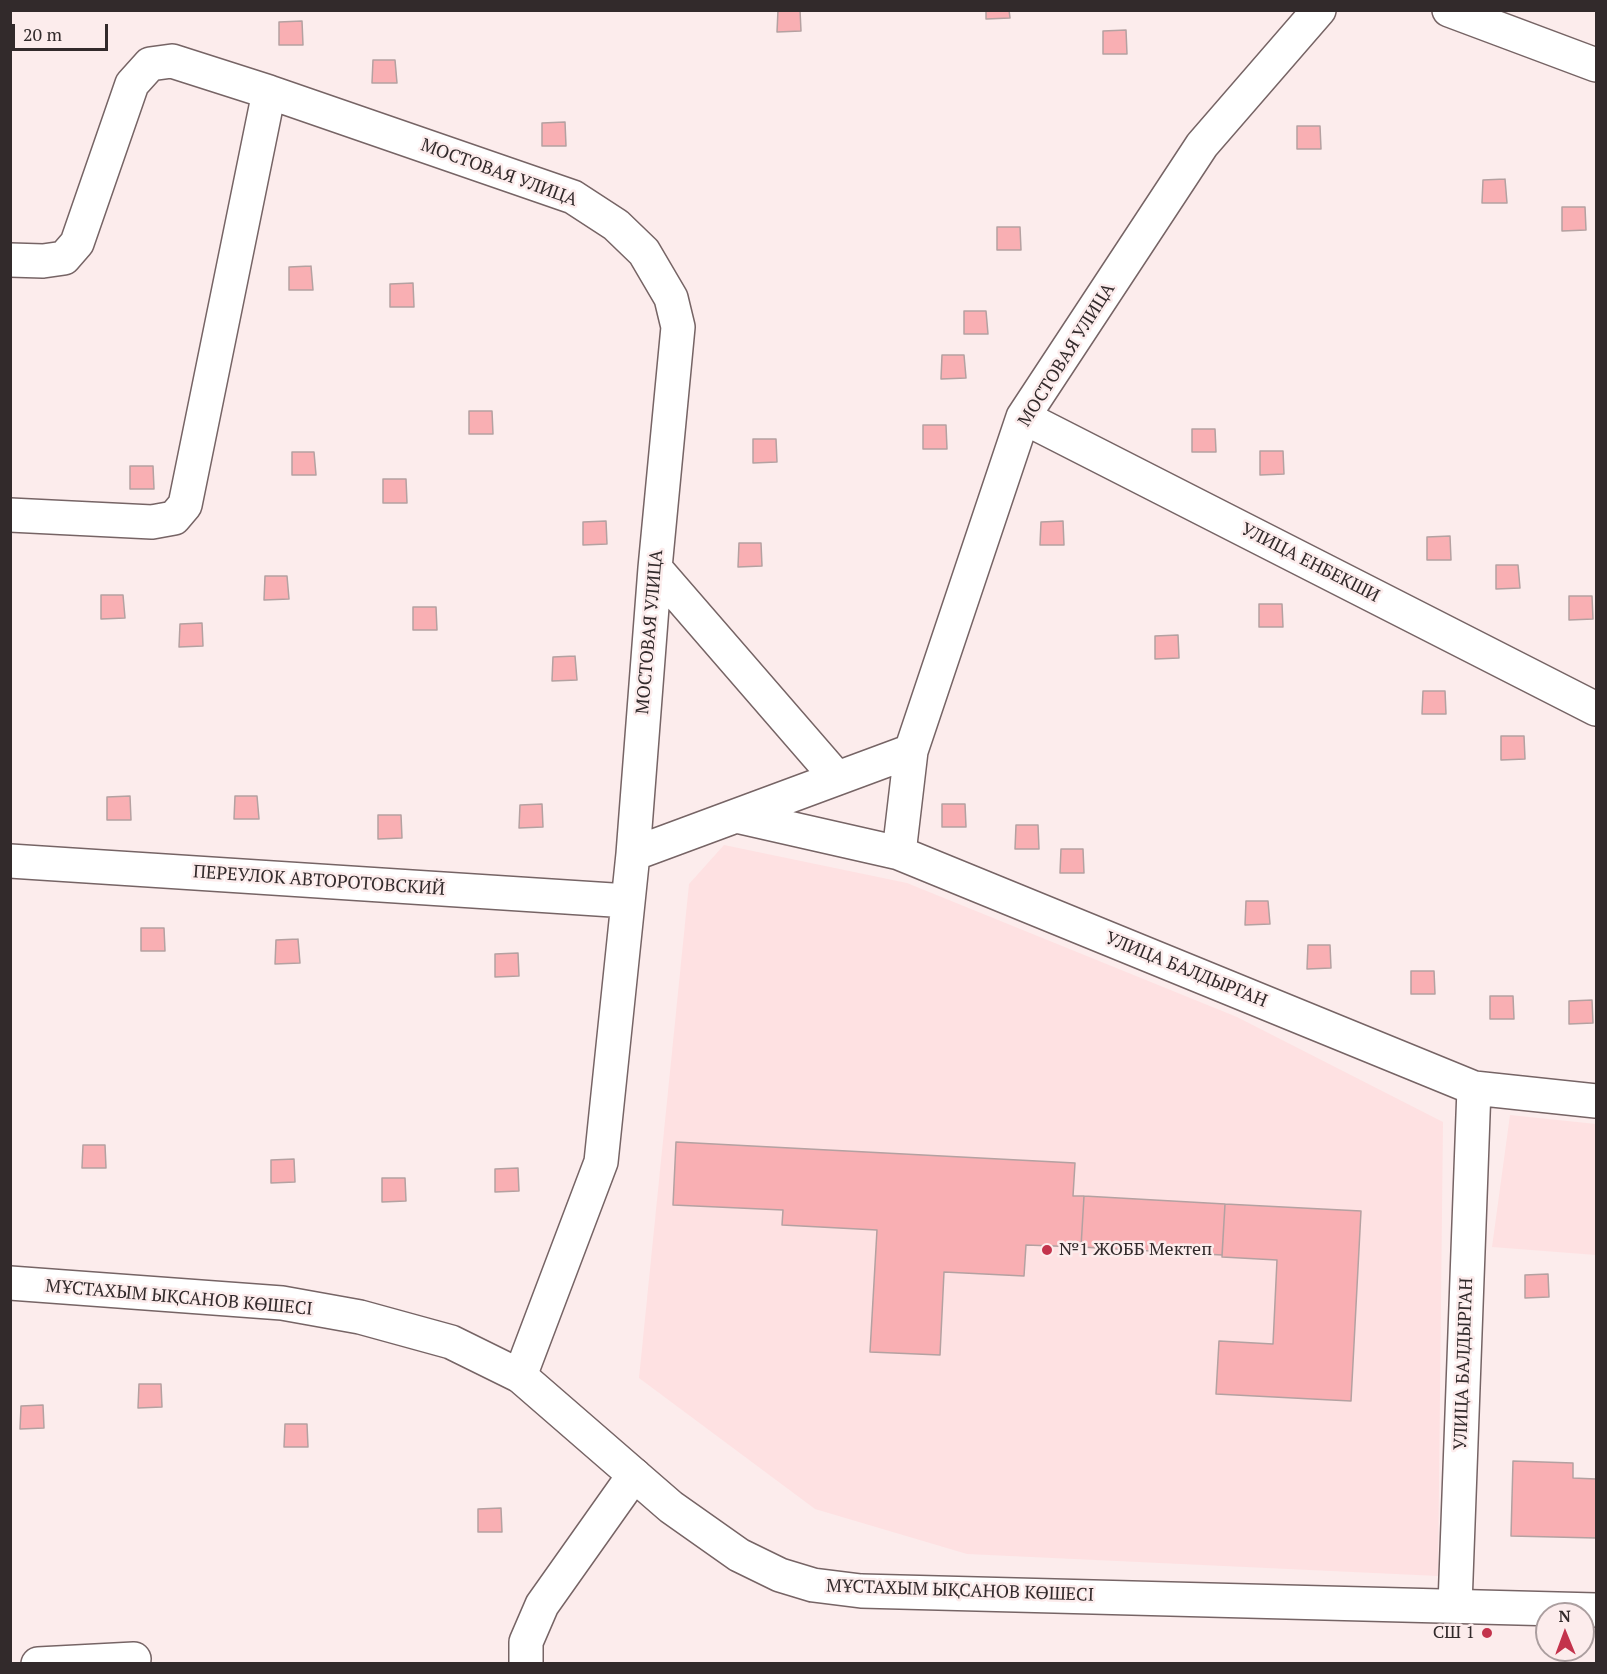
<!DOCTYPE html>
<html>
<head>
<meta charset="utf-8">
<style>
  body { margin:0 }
  #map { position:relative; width:1607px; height:1674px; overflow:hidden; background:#fcecec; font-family:"PT Serif",serif }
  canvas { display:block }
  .frame { position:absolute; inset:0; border:12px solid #322a2b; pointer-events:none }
  .north { position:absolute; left:1535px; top:1602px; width:60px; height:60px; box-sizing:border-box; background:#fcecec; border:2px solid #ab9e9f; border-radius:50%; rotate:359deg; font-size:16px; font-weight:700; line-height:24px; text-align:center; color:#322a2b }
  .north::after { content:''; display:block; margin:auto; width:21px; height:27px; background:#c3334c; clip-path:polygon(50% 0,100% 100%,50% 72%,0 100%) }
  .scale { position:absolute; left:12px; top:24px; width:96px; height:27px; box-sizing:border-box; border:3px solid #322a2b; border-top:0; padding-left:8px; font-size:18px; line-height:21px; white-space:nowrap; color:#322a2b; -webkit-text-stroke:4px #fcecec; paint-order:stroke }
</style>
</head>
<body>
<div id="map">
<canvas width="1607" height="1674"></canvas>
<div class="frame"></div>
<div class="north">N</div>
<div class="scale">20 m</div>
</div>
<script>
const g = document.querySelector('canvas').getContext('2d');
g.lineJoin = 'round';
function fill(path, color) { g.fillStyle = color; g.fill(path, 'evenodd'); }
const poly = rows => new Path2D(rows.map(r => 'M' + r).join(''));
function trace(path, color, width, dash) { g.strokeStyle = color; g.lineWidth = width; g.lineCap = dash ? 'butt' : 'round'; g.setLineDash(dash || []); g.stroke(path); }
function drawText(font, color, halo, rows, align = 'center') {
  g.font = font + ' "PT Serif",serif'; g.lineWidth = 5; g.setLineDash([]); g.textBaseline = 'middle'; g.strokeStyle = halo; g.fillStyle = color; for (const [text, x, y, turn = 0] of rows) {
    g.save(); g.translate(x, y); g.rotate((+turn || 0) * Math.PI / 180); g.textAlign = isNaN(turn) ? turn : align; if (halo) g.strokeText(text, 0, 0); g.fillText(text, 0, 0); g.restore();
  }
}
const built = poly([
  [724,845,907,883,1237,1017,1443,1122,1438,1576,967,1554,815,1509,639,1378,689,884],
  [1510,1115,1596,1124,1596,1255,1492,1247]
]);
const building = poly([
  [778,10,800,10,801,31,777,32,778,10],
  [986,10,1009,10,1010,18,986,19,986,10],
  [302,21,303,45,279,45,279,22,302,21],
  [1126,30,1127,54,1103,54,1103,31,1126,30],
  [373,60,395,60,397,83,372,83,373,60],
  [565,122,566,146,542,146,542,123,565,122],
  [1297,126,1320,126,1321,149,1297,149,1297,126],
  [1505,179,1507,203,1482,203,1483,180,1505,179],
  [1562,207,1585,207,1586,230,1562,231,1562,207],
  [997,227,1020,227,1021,250,997,250,997,227],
  [311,266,313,290,289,290,289,267,311,266],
  [413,283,414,307,390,307,390,284,413,283],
  [964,311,986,311,988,334,964,334,964,311],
  [942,355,964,355,966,378,941,379,942,355],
  [469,411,492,411,493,434,469,434,469,411],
  [923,425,946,425,947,449,923,449,923,425],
  [1192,429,1215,429,1216,452,1192,452,1192,429],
  [753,439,776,439,777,462,753,463,753,439],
  [1260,451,1283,451,1284,474,1260,475,1260,451],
  [292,452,314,452,316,475,292,475,292,452],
  [130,466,153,466,154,489,130,489,130,466],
  [383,479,406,479,407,503,383,503,383,479],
  [606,521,607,544,583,545,583,522,606,521],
  [1063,521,1064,545,1040,545,1041,522,1063,521],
  [1450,536,1451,560,1427,560,1427,537,1450,536],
  [739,543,761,543,762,566,738,567,739,543],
  [1496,565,1518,565,1520,588,1496,589,1496,565],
  [265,576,287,576,289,599,264,600,265,576],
  [101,595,123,595,125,618,101,619,101,595],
  [1569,596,1592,596,1593,619,1569,620,1569,596],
  [1259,604,1282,604,1283,627,1259,627,1259,604],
  [413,607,436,607,437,630,413,630,413,607],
  [202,623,203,646,179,647,180,624,202,623],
  [1178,635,1179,658,1155,659,1155,636,1178,635],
  [575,656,577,680,552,681,553,657,575,656],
  [1423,691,1445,691,1446,714,1422,714,1423,691],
  [1501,736,1524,736,1525,759,1501,760,1501,736],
  [130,796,131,820,107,820,107,797,130,796],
  [235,796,257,796,259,819,234,819,235,796],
  [542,804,543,827,519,828,520,805,542,804],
  [942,804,965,804,966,827,942,827,942,804],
  [378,815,401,815,402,838,378,839,378,815],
  [1016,825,1038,825,1039,849,1015,849,1016,825],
  [1061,849,1083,849,1084,873,1060,873,1061,849],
  [1246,901,1268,901,1270,924,1245,925,1246,901],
  [141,928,164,928,165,951,141,951,141,928],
  [298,939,300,963,275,964,276,940,298,939],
  [1308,945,1330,945,1331,968,1307,969,1308,945],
  [518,953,519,976,495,977,495,954,518,953],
  [1411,971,1434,971,1435,994,1411,994,1411,971],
  [1490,996,1513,996,1514,1019,1490,1019,1490,996],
  [1592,1000,1593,1023,1569,1024,1569,1001,1592,1000],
  [676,1142,1075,1163,1073,1196,1084,1196,1081,1247,1026,1245,1024,1276,944,1272,940,1355,870,1352,877,1230,782,1225,783,1210,673,1205,676,1142],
  [83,1145,105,1145,106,1168,82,1168,83,1145],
  [294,1159,295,1182,271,1183,271,1160,294,1159],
  [518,1168,519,1191,495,1192,495,1169,518,1168],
  [382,1178,405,1178,406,1201,382,1202,382,1178],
  [1084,1196,1225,1204,1222,1255,1081,1247,1084,1196],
  [1225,1204,1361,1211,1351,1401,1216,1394,1219,1341,1273,1344,1277,1260,1222,1257,1225,1204],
  [1548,1274,1549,1297,1525,1298,1525,1275,1548,1274],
  [139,1384,161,1384,162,1407,138,1408,139,1384],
  [43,1405,44,1428,20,1429,21,1406,43,1405],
  [285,1424,307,1424,308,1447,284,1447,285,1424],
  [1513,1461,1573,1463,1573,1478,1596,1479,1596,1538,1511,1536,1513,1461],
  [501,1508,502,1532,478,1532,478,1509,501,1508]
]);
const minor = poly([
  [1449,10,1596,65],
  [10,260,43,261,64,258,77,243,132,84,150,64,172,61,269,92,573,197,616,225,644,252,671,298,678,327,655,568,633,854],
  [1023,417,1596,709],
  [10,515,152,522,174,518,185,505,269,92],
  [655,568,837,778],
  [736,816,899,853,911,751,1023,417,1202,145,1319,10],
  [899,853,1474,1088,1596,1101],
  [10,861,628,901],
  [520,1376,601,1162,633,854,911,751],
  [1455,1605,1474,1088],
  [38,1664,134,1659],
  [526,1664,526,1642,542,1605,634,1475]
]);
const major = poly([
  [10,1283,282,1303,360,1317,451,1342,520,1376,671,1507,739,1555,780,1575,813,1585,861,1591,1596,1610]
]);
const markers = [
  [1047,1250,6,"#c3334c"],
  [1487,1633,6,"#c3334c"]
];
const streetNames = [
  ["МОСТОВАЯ УЛИЦА",499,173,20],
  ["МОСТОВАЯ УЛИЦА",1067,355,-58],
  ["УЛИЦА ЕНБЕКШИ",1310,563,27],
  ["МОСТОВАЯ УЛИЦА",650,632,-85],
  ["ПЕРЕУЛОК АВТОРОТОВСКИЙ",319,881,4],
  ["УЛИЦА БАЛДЫРГАН",1186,970,22],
  ["МҰСТАХЫМ ЫҚСАНОВ КӨШЕСІ",179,1298,5],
  ["УЛИЦА БАЛДЫРГАН",1464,1364,-88],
  ["МҰСТАХЫМ ЫҚСАНОВ КӨШЕСІ",960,1591,2]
];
const poiNames = [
  ["№1 ЖОББ Мектеп",1059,1250],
  ["СШ 1",1475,1633,"right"]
];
fill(built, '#fee1e2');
fill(building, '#f9afb3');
trace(building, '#b4a1a1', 1.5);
trace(minor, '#766465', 36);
trace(major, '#766465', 36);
trace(minor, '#fff', 33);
trace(major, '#fff', 33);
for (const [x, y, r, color] of markers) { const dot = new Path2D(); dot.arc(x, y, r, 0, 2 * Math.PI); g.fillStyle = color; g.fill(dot); trace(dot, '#fcecec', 2); }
drawText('18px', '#322a2b', '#fcecec', streetNames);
drawText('18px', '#322a2b', '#fcecec', poiNames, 'left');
</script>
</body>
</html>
